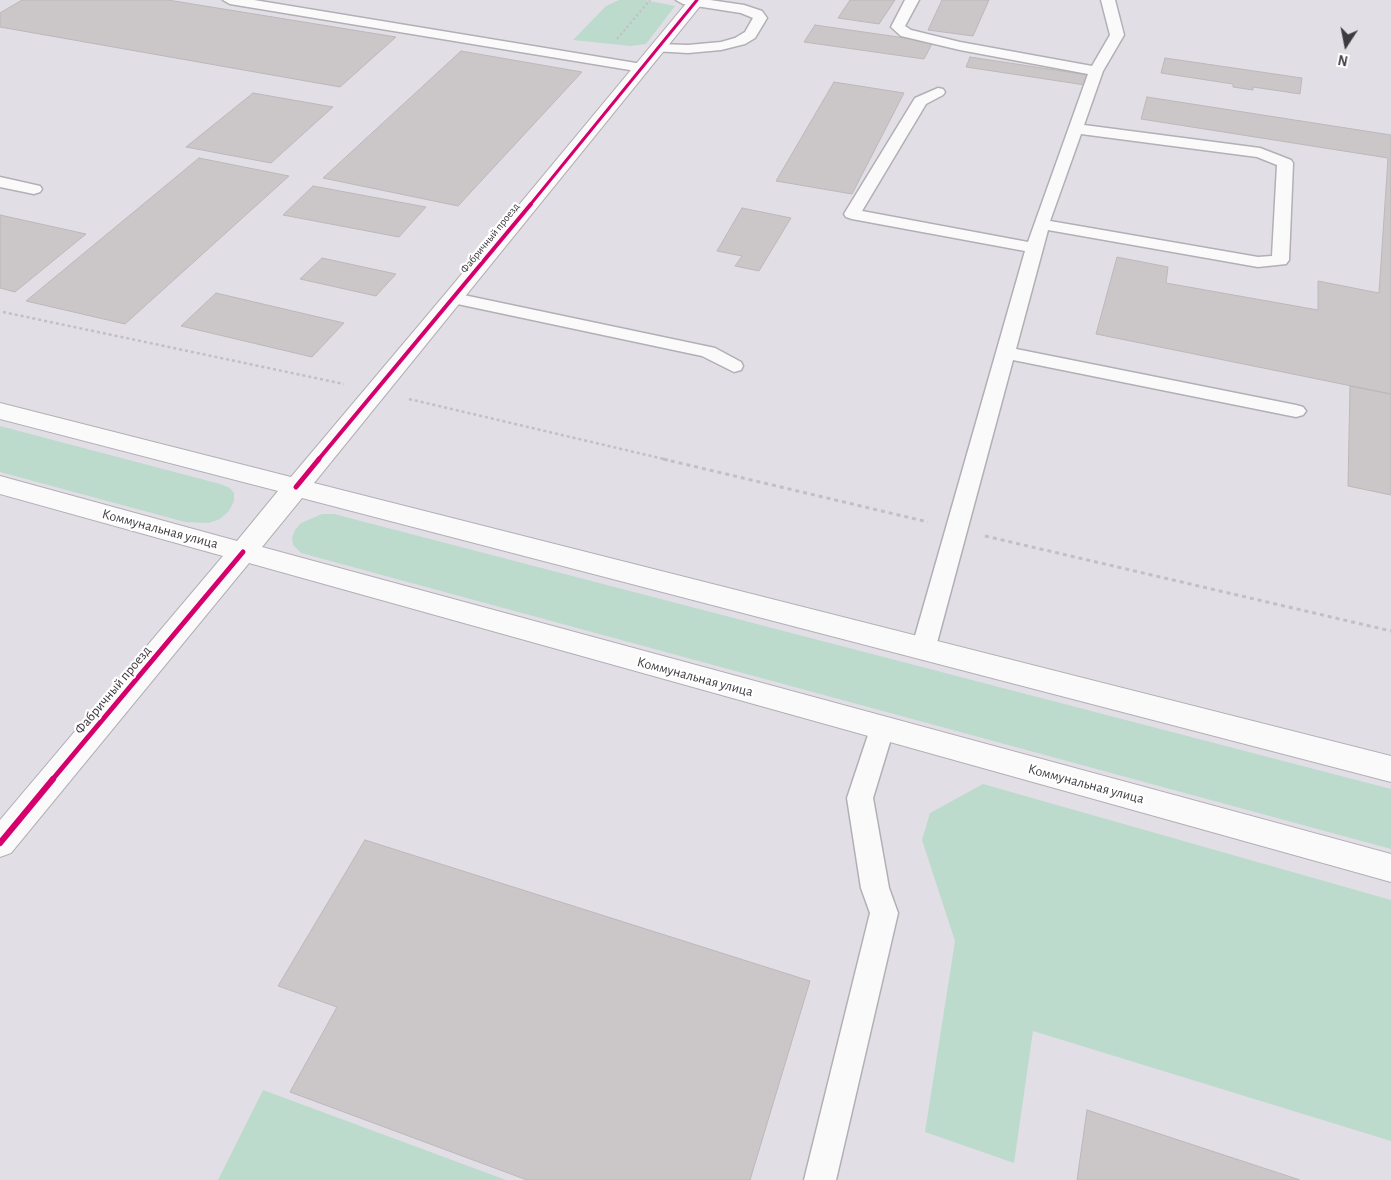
<!DOCTYPE html>
<html>
<head>
<meta charset="utf-8">
<style>
  body { margin:0 }
  #map { position:relative; width:1391px; height:1180px; overflow:hidden; background:#e2dee5; font-family:"Alegreya Sans",sans-serif }
  canvas { display:block }
  .north { position:absolute; left:1321px; top:20px; width:50px; height:50px; -webkit-text-stroke:4px #fff; paint-order:stroke; rotate:191deg; font-size:14px; font-weight:700; line-height:20px; text-align:center; color:#3e3b40 }
  .north::after { content:''; display:block; margin:auto; width:18px; height:22px; background:#3e3b40; clip-path:polygon(50% 0,100% 100%,50% 72%,0 100%) }
</style>
</head>
<body>
<div id="map">
<canvas width="1391" height="1180"></canvas>
<div class="north">N</div>
</div>
<script>
const g = document.querySelector('canvas').getContext('2d');
g.lineJoin = 'round';
function fill(path, color) { g.fillStyle = color; g.fill(path, 'evenodd'); }
const poly = rows => new Path2D(rows.map(r => 'M' + r).join(''));
function trace(path, color, width, dash) { g.strokeStyle = color; g.lineWidth = width; g.lineCap = dash ? 'butt' : 'round'; g.setLineDash(dash || []); g.stroke(path); }
function drawText(font, color, halo, rows, align = 'center') {
  g.font = font + ' "Alegreya Sans",sans-serif'; g.lineWidth = 4.5; g.setLineDash([]); g.textBaseline = 'middle'; g.strokeStyle = halo; g.fillStyle = color; for (const [text, x, y, turn = 0] of rows) {
    g.save(); g.translate(x, y); g.rotate((+turn || 0) * Math.PI / 180); g.textAlign = isNaN(turn) ? turn : align; if (halo) g.strokeText(text, 0, 0); g.fillText(text, 0, 0); g.restore();
  }
}
const green = poly([
  [645,0,675,6,646,44,630,46,573,40,606,6,619,0],
  [0,426,220,484,230,488,234,493,234,501,229,511,220,519,209,523,185,522,0,472],
  [322,514,334,514,1391,789,1391,849,301,553,293,545,292,538,295,530,301,523],
  [983,784,1391,900,1391,1141,1033,1031,1014,1163,925,1132,955,941,922,840,930,813],
  [263,1090,506,1180,218,1180]
]);
const building = poly([
  [22,0,168,0,396,37,340,87,0,27,0,13,22,0],
  [850,0,895,0,879,24,838,18,850,0],
  [942,0,989,0,973,36,928,30,942,0],
  [815,25,933,42,924,59,804,42,815,25],
  [461,51,582,72,458,206,323,178,461,51],
  [970,57,1088,75,1085,85,966,67,970,57],
  [1165,58,1302,78,1300,94,1253,87,1253,90,1233,87,1233,84,1161,73,1165,58],
  [834,82,904,93,852,194,776,181,834,82],
  [253,93,333,107,271,163,186,147,253,93],
  [1147,97,1391,135,1391,394,1096,334,1117,257,1168,267,1166,283,1318,310,1318,281,1379,293,1388,158,1141,119,1147,97],
  [199,158,289,176,125,324,26,301,199,158],
  [313,186,426,207,399,237,283,215,313,186],
  [742,208,791,218,759,271,735,266,742,256,717,251,742,208],
  [0,215,86,234,15,292,0,288,0,215],
  [322,258,396,274,376,296,300,279,322,258],
  [216,293,344,323,312,357,181,326,216,293],
  [1350,386,1391,394,1391,495,1348,486,1350,386],
  [365,840,810,981,750,1180,527,1180,290,1092,337,1007,278,986,365,840],
  [1087,1110,1300,1180,1077,1180,1087,1110]
]);
const pathFar2 = poly([
  [617,39,650,0]
]);
const pathFar1 = poly([
  [3,312,344,384],
  [409,399,668,460]
]);
const path = poly([
  [663,459,928,522],
  [985,536,1391,631]
]);
const lane = poly([
  [223,0,254,0,642,64,647,65,649,68,647,71,642,72,230,4,223,0],
  [676,0,710,0,744,5,762,11,767,18,755,38,745,44,721,50,688,53,653,51,651,48,653,45,658,44,688,45,721,42,735,38,745,32,753,18,741,13,683,4,676,0],
  [905,0,919,0,905,26,911,30,960,42,1092,66,1110,35,1101,0,1115,0,1124,35,1103,71,1084,125,1260,148,1291,160,1293,163,1289,260,1286,264,1258,267,1048,230,1016,349,1296,405,1303,407,1306,411,1303,415,1296,417,1013,360,935,650,931,656,923,659,915,656,911,650,1025,251,852,219,846,217,844,214,915,98,938,88,943,89,945,92,943,95,926,104,862,211,1028,242,1088,74,960,50,901,36,891,27,905,0],
  [1081,134,1257,157,1277,165,1272,256,1258,257,1050,221,1081,134],
  [0,177,40,186,42,189,40,192,34,194,0,187,0,177],
  [454,293,715,348,741,362,743,366,741,370,734,372,702,356,448,302,445,298,448,294,454,293],
  [882,719,891,722,894,729,873,798,889,888,898,913,836,1180,804,1180,870,913,861,888,847,798,870,729,873,722,882,719]
]);
const secondary = poly([
  [689,0,705,0,314,483,1391,756,1391,782,302,498,262,547,1391,854,1391,882,249,563,11,853,0,857,0,820,223,556,0,494,0,476,237,541,278,491,0,419,0,403,291,477,446,293,689,0]
]);
const cyclewayFar3 = poly([
  [530,205,697,0]
]);
const cyclewayFar2 = poly([
  [318,460,531,204]
]);
const cyclewayFar1 = poly([
  [296,487,319,459],
  [52,780,243,552]
]);
const cycleway = poly([
  [0,843,53,779]
]);
const farStreetnames = [
  ["Фабричный проезд",490,238,-51]
];
const streetNames = [
  ["Коммунальная улица",160,529,15],
  ["Коммунальная улица",695,677,15],
  ["Фабричный проезд",113,690,-50],
  ["Коммунальная улица",1086,784,15]
];
fill(green, '#bcdbcc');
fill(building, '#cbc6c8');
trace(building, '#bcb8ba', 1);
trace(lane, '#b2afb5', 3);
trace(secondary, '#b2afb5', 2);
trace(pathFar2, '#c2c0c3', 2, [2.5, 2.5]);
trace(pathFar1, '#c2c0c3', 2.5, [3, 3]);
trace(path, '#c2c0c3', 3, [4, 4]);
fill(lane, '#fbfafb');
fill(secondary, '#fbfafb');
trace(cyclewayFar3, '#d6006c', 3);
trace(cyclewayFar2, '#d6006c', 4);
trace(cyclewayFar1, '#d6006c', 5);
trace(cycleway, '#d6006c', 6);
drawText('11px', '#3e3b40', '#fff', farStreetnames);
drawText('14px', '#3e3b40', '#fff', streetNames);
</script>
</body>
</html>
